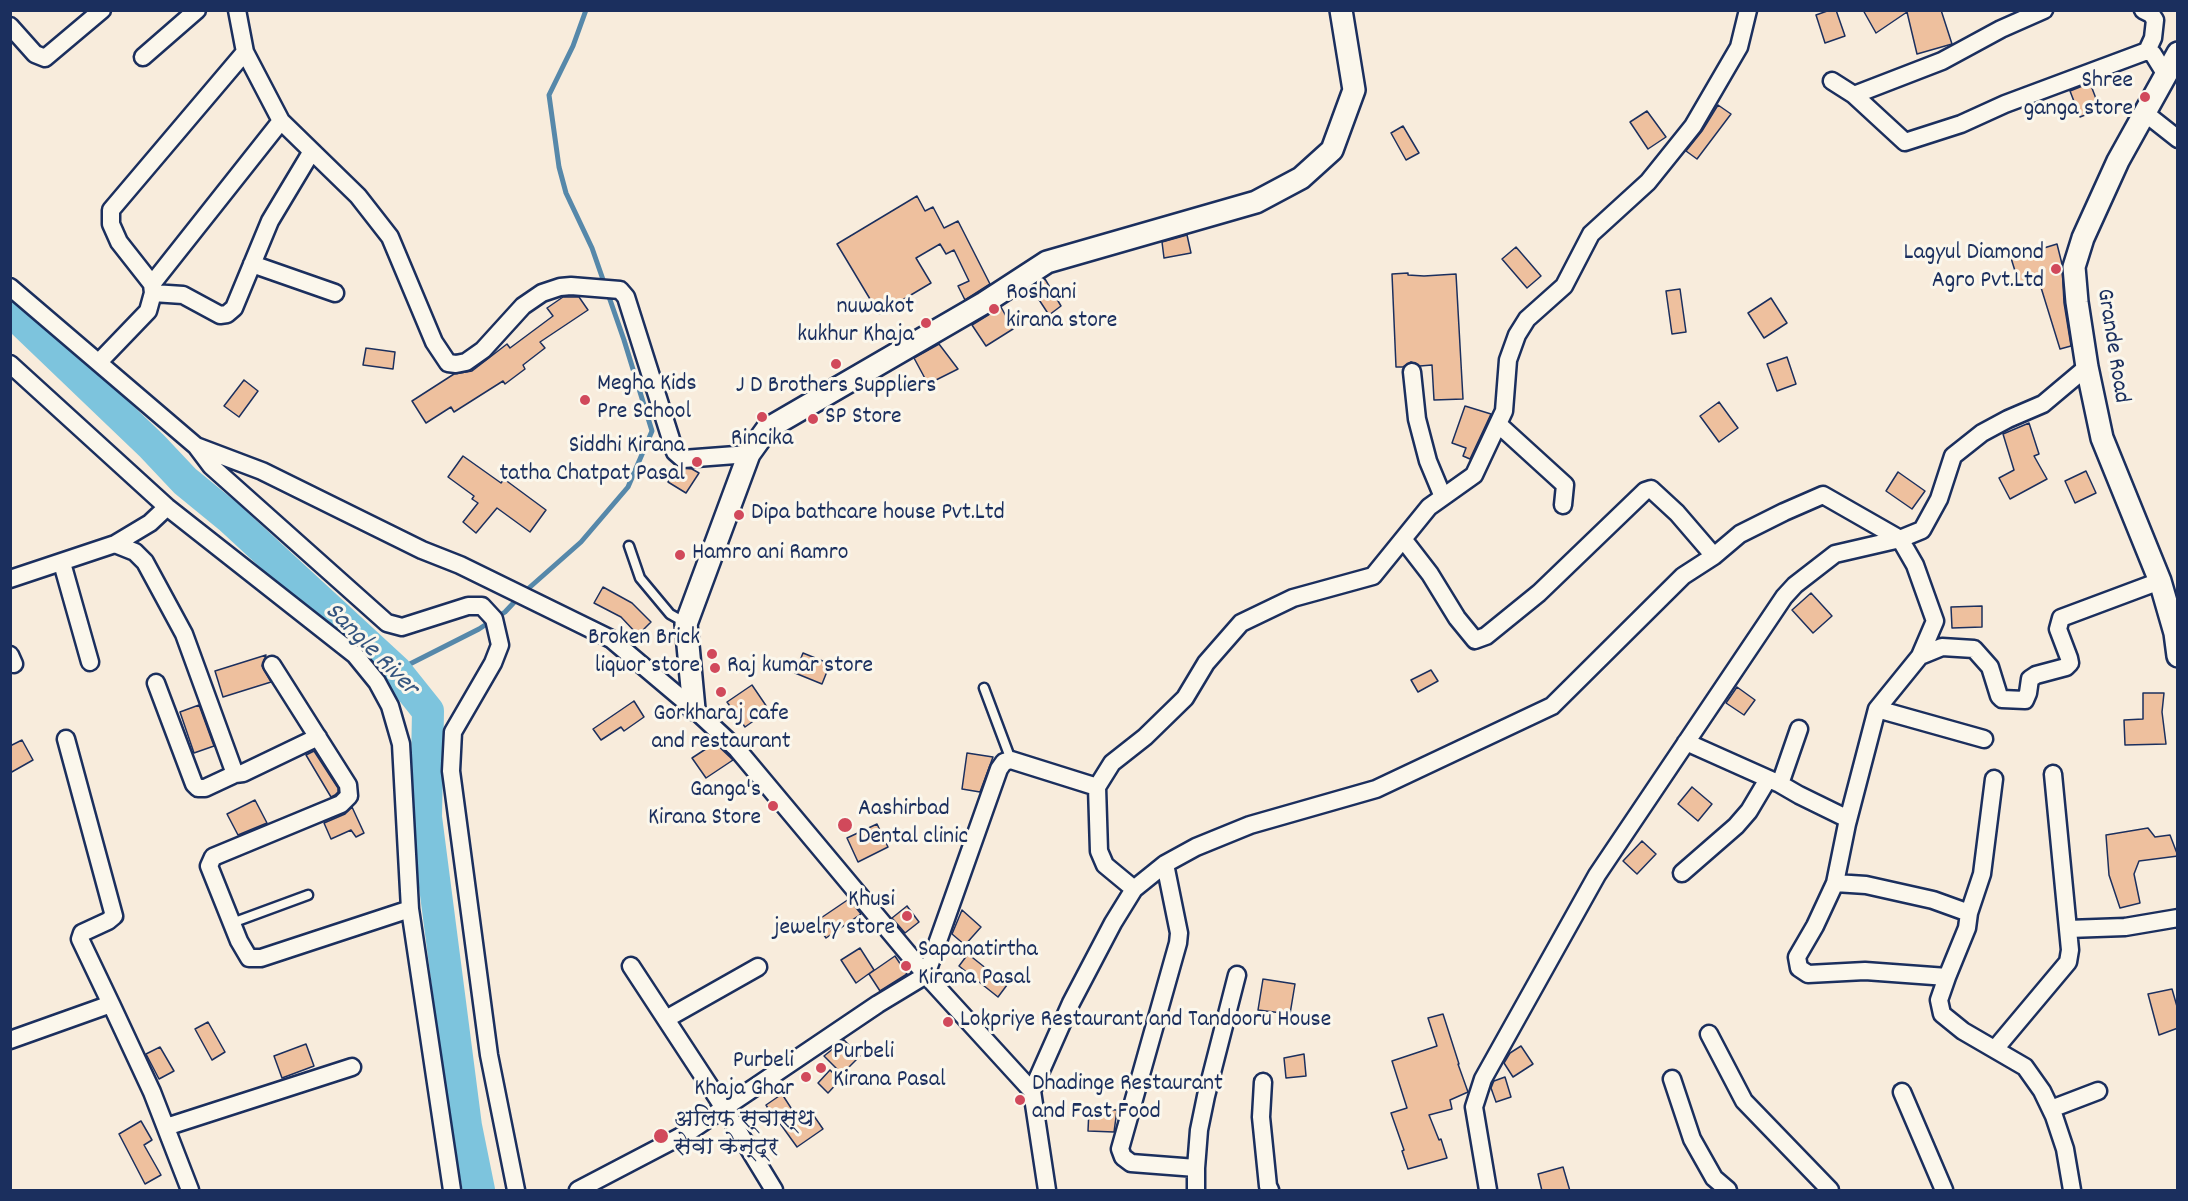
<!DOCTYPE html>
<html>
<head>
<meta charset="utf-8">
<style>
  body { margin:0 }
  #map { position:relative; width:2188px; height:1201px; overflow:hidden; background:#f8ecdc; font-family:Dekko,sans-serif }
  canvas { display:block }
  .frame { position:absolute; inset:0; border:12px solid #1b2f5e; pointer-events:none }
</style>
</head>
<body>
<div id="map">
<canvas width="2188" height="1201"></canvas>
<div class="frame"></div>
</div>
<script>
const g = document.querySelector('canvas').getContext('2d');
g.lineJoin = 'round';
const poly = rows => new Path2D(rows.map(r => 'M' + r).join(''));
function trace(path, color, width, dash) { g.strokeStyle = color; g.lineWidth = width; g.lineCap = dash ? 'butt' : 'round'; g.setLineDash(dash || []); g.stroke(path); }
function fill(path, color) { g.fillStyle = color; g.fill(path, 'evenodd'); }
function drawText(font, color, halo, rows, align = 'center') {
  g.font = font + ' Dekko,"Playpen Sans Deva",sans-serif'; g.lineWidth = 6; g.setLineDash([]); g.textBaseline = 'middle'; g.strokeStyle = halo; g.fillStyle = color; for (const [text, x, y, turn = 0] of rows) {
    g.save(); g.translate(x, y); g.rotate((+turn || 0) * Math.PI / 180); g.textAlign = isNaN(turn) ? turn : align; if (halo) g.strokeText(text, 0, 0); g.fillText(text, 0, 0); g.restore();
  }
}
const stream = poly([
  [396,671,479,629,505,612,521,595,581,542,628,487,652,431,624,340,592,248,566,193,559,167,549,95,573,46,586,10]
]);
const river = poly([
  [10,310,152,446,185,481,229,517,396,671,428,711,426,817,466,1126,479,1190]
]);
const building = poly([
  [1830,10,1836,10,1845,36,1825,43,1816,15,1830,10],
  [1863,10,1941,10,1952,44,1917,54,1907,12,1876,33,1863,10],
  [2090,83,2100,109,2080,117,2070,91,2090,83],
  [1718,105,1731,114,1697,159,1686,151,1702,131,1718,105],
  [1647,111,1666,137,1648,149,1630,122,1647,111],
  [1403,126,1419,153,1406,160,1391,133,1403,126],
  [917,196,925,211,933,207,944,228,958,221,990,284,965,300,958,286,969,281,954,250,946,254,940,244,916,258,931,283,879,314,837,244,917,196],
  [1187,235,1191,253,1164,258,1162,242,1187,235],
  [2057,244,2062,264,2064,303,2071,346,2060,349,2039,281,2020,287,2011,258,2057,244],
  [1516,247,1541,276,1527,288,1502,259,1516,247],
  [1408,273,1408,275,1424,276,1456,274,1463,399,1434,400,1432,365,1420,366,1411,362,1403,367,1396,367,1392,274,1408,273],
  [1045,279,1061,306,1049,315,1032,289,1045,279],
  [1680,289,1686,332,1672,334,1666,291,1680,289],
  [563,297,579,297,588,310,540,342,545,348,523,365,525,369,505,384,503,381,454,412,451,407,426,423,412,401,454,374,472,371,507,344,510,348,553,316,547,308,563,297],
  [1771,298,1787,323,1764,338,1748,313,1771,298],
  [1001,307,1013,329,986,346,972,325,1001,307],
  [939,344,958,369,928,384,914,358,939,344],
  [366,348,395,352,393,369,363,365,366,348],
  [1787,357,1796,384,1777,391,1767,364,1787,357],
  [244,380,258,391,239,417,224,406,244,380],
  [1719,402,1738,428,1719,442,1700,416,1719,402],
  [1465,406,1491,414,1470,459,1463,456,1466,448,1452,443,1465,406],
  [2029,423,2039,454,2034,456,2047,479,2010,499,1999,478,2014,470,2003,434,2029,423],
  [463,456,501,483,504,479,546,510,530,532,497,508,476,533,463,522,478,503,472,499,474,496,448,477,463,456],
  [677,467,692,469,699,473,686,493,668,482,677,467],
  [2086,471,2096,493,2075,503,2065,481,2086,471],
  [1898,472,1925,491,1912,509,1886,491,1898,472],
  [603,587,632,603,651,622,638,635,621,617,594,603,603,587],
  [1811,593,1832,616,1813,633,1792,610,1811,593],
  [1982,606,1982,627,1952,628,1951,607,1982,606],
  [803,653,830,664,822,684,795,673,803,653],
  [266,655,262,666,271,682,223,697,215,671,266,655],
  [1431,670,1438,681,1418,692,1411,680,1431,670],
  [752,685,769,710,745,727,727,702,752,685],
  [1737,687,1755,700,1744,715,1726,703,1737,687],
  [2143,693,2164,693,2162,712,2166,744,2125,745,2124,720,2143,719,2143,693],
  [634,701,644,717,624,731,621,727,601,740,593,729,634,701],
  [199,705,214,746,194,753,180,712,199,705],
  [22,740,33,760,10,773,10,746,22,740],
  [715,743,733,760,706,778,692,758,715,743],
  [314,751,338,788,338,792,335,795,331,797,306,755,314,751],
  [967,753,993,757,980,792,962,789,967,753],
  [1692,787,1712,804,1698,821,1678,804,1692,787],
  [255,800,267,823,238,835,227,814,255,800],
  [352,807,364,833,356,837,351,830,331,839,324,823,345,814,352,807],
  [877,824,888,847,858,862,847,838,877,824],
  [2148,828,2155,837,2170,835,2178,856,2139,861,2134,874,2140,903,2120,908,2109,875,2106,835,2148,828],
  [1642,841,1656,854,1637,874,1623,861,1642,841],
  [849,899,861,914,826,938,815,922,849,899],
  [907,906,919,922,905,933,892,918,907,906],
  [962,910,981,927,965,945,952,934,962,910],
  [860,948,874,970,856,983,841,960,860,948],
  [968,954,1007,985,998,997,959,966,968,954],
  [895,956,907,974,880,991,869,974,895,956],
  [1263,979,1295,984,1290,1014,1258,1010,1263,979],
  [2172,989,2178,1010,2178,1028,2159,1035,2148,994,2172,989],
  [1443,1014,1459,1064,1458,1064,1468,1092,1450,1100,1452,1109,1429,1115,1439,1140,1441,1139,1447,1158,1408,1169,1402,1151,1404,1150,1391,1113,1407,1108,1392,1061,1437,1046,1428,1018,1443,1014],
  [208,1022,225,1052,212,1060,195,1029,208,1022],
  [844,1040,860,1056,842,1074,824,1056,844,1040],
  [306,1044,314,1066,282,1078,274,1056,306,1044],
  [1521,1046,1533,1064,1513,1077,1504,1063,1510,1053,1521,1046],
  [160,1047,174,1071,159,1079,146,1054,160,1047],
  [1304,1054,1306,1076,1286,1078,1284,1058,1304,1054],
  [830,1070,840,1080,828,1093,818,1083,830,1070],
  [1505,1077,1511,1097,1496,1102,1491,1088,1493,1083,1494,1081,1505,1077],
  [782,1094,802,1125,814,1116,823,1129,797,1147,779,1122,777,1123,766,1105,782,1094],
  [1089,1109,1117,1110,1114,1132,1088,1131,1089,1109],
  [141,1121,152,1140,144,1145,161,1175,145,1184,119,1134,141,1121],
  [1563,1167,1570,1191,1542,1191,1538,1174,1563,1167]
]);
const service = poly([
  [629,546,640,578,670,614,686,623],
  [984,688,1011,760],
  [232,923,308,895]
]);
const minor = poly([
  [237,10,245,52,281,121,358,196,390,237,434,342,448,363,456,364,466,362,483,350,523,306,542,293,560,287,571,286,620,290,626,297,675,452,683,459,749,454],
  [2143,10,2151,14,2155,20,2153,38,2147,51],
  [10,26,35,54,45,58,102,10],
  [143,57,197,10],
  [1832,81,1854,95,1905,142,1961,124,2005,104,2147,51,2153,54,2166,75],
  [1854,95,1942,61,2001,29,2044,10],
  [2145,113,2178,139],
  [252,264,335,293],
  [152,284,281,121],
  [10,287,196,446,262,471,422,550,460,565,611,639,694,709,737,749,926,975,1032,1091,1047,1190],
  [153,293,183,295,220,315,227,314,234,308,270,221,312,151],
  [99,362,148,311,153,293,152,284,119,242,111,224,111,210,245,52],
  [10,364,167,507,355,655,377,682,390,706,401,744,410,909,452,1190],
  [1412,372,1417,419,1428,461,1443,497],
  [1498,424,1565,485,1563,505],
  [196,446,211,466,387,623,402,627,468,606,482,606,494,619,500,645,493,663,453,732,451,771,489,1055,516,1190],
  [1403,539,1430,574,1457,618,1475,640,1486,636,1539,593,1645,491,1651,489,1677,513,1714,556],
  [115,544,135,552,145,562,184,634,235,774,243,773,318,737],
  [62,563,90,662],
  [10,579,115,544,150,523,167,507],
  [10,655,14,664],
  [272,665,348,785,349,796,341,804,213,857,209,866,239,941,249,958,261,958,410,909],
  [156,683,194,784,198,788,205,788,235,774],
  [1877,709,1984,739],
  [66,739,114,916,108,921,82,933,80,939,111,1004],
  [1686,742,1780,784,1799,795,1848,819],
  [1780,784,1799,729],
  [1165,864,1179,933,1178,943,1120,1149,1123,1157,1131,1163,1196,1168,1196,1190],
  [1682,873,1736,826,1749,811,1768,779],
  [1835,883,1866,885,1933,900,1969,913],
  [1134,889,1105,865,1099,851,1097,787,1112,763,1145,737,1185,698,1206,663,1241,623,1293,598,1373,576,1429,507,1474,475,1504,411,1508,360,1517,335,1527,319,1564,286,1591,234,1648,182,1693,126,1739,47,1748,10],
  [2068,929,2125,927,2178,918],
  [631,966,724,1108,774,1190],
  [1947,977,1967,928,1969,913,1982,874,1994,779],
  [666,1019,758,967],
  [1709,1034,1744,1101,1830,1190],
  [10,1040,111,1004,152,1092,190,1190],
  [1995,1049,2068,962,2070,950,2053,774],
  [1672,1079,1692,1139,1714,1178,1728,1190],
  [1263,1082,1261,1117,1268,1186,1270,1190],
  [1032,1091,1071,1003,1113,923,1134,889,1165,864,1196,847,1250,825,1376,789,1552,706,1683,576,1714,556,1740,534,1784,512,1823,495,1900,539,1915,565,1935,621,1920,656],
  [1902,1092,1944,1190],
  [2051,1109,2098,1091],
  [166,1127,352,1067],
  [1196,1168,1199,1130,1206,1096,1237,975],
  [578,1190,687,1133,878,1004,926,975,999,769,1004,762,1011,760,1097,787],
  [1488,1190,1474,1107,1483,1079,1597,875,1784,597,1795,585,1835,554,1900,539,1922,530,1939,499,1953,456,1982,433,2008,419,2043,404,2087,367],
  [2072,1190,2065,1149,2054,1116,2042,1091,2025,1067,1963,1031,1942,1014,1939,1000,1947,977,1865,971,1808,974,1799,968,1797,957,1815,926,1835,883,1847,824,1877,709,1920,656,1942,647,1974,649,1990,667,1999,696,2002,699,2025,700,2028,693,2030,679,2036,675,2066,667,2070,663,2069,658,2058,629,2061,618,2160,581]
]);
const tertiary = poly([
  [2178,53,2118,161,2083,238,2074,267,2077,302,2087,367,2102,438,2160,581,2175,633,2178,656],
  [694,709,686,624,749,454,767,429,984,303,1047,262,1256,202,1301,178,1332,150,1354,90,1341,10]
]);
const markers = [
  [2145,97,6,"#d1495b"],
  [2056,269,6,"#d1495b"],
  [994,309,6,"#d1495b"],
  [926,323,6,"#d1495b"],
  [836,364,6,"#d1495b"],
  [585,400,6,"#d1495b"],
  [762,417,6,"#d1495b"],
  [813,419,6,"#d1495b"],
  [697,462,6,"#d1495b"],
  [739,515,6,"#d1495b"],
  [680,555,6,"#d1495b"],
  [712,654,6,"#d1495b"],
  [715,668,6,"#d1495b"],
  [721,692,6,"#d1495b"],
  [773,806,6,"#d1495b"],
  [845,825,8,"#d1495b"],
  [907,916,6,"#d1495b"],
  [906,966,6,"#d1495b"],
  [948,1022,6,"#d1495b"],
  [821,1068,6,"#d1495b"],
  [806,1077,6,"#d1495b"],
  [1020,1100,6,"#d1495b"],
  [661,1136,8,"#d1495b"]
];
const poiNames = [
  ["Shree",2133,83,"right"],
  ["ganga store",2133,111,"right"],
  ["Lagyul Diamond",2044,255,"right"],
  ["Agro Pvt.Ltd",2044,283,"right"],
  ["Roshani",1006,295],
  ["kirana store",1006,323],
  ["nuwakot",914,309,"right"],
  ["kukhur Khaja",914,337,"right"],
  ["Megha Kids",597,386],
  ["Pre School",597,414],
  ["J D Brothers Suppliers",836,388,"center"],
  ["SP Store",825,419],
  ["Rincika",762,441,"center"],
  ["Siddhi Kirana",685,448,"right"],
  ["tatha Chatpat Pasal",685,476,"right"],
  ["Dipa bathcare house Pvt.Ltd",751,515],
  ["Hamro ani Ramro",692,555],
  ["Broken Brick",700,640,"right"],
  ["liquor store",700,668,"right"],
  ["Raj kumar store",727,668],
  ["Gorkharaj cafe",721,716,"center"],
  ["and restaurant",721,744,"center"],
  ["Ganga's",761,792,"right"],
  ["Kirana Store",761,820,"right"],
  ["Aashirbad",858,811],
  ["Dental clinic",858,839],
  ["Khusi",895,902,"right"],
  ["jewelry store",895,930,"right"],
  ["Sapanatirtha",918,952],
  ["Kirana Pasal",918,980],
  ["Lokpriye Restaurant and Tandooru House",960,1022],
  ["Purbeli",833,1054],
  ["Kirana Pasal",833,1082],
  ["Purbeli",794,1063,"right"],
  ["Khaja Ghar",794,1091,"right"],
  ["Dhadinge Restaurant",1032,1086],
  ["and Fast Food",1032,1114],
  ["अलिफ स्वास्थ",674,1122],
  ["सेवा केन्द्र",674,1150]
];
const streetNames = [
  ["Grande Road",2111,346,81]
];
const waterNames = [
  ["Sangle River",370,651,45]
];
trace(stream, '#5688aa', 5);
trace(river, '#7dc4dd', 32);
fill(building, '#eec09e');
trace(building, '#1b2f5e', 1.5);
trace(service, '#1b2f5e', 13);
trace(minor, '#1b2f5e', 21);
trace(tertiary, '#1b2f5e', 26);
trace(service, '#fbf7ec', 8);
trace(minor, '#fbf7ec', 16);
trace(tertiary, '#fbf7ec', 21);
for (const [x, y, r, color] of markers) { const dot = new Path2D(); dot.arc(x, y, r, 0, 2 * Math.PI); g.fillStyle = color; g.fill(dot); trace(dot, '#fbf7ec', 2); }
drawText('24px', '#1b2f5e', '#fbf7ec', poiNames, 'left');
drawText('24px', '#1b2f5e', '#fbf7ec', streetNames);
drawText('italic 26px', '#34547e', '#fbf7ec', waterNames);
</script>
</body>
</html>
